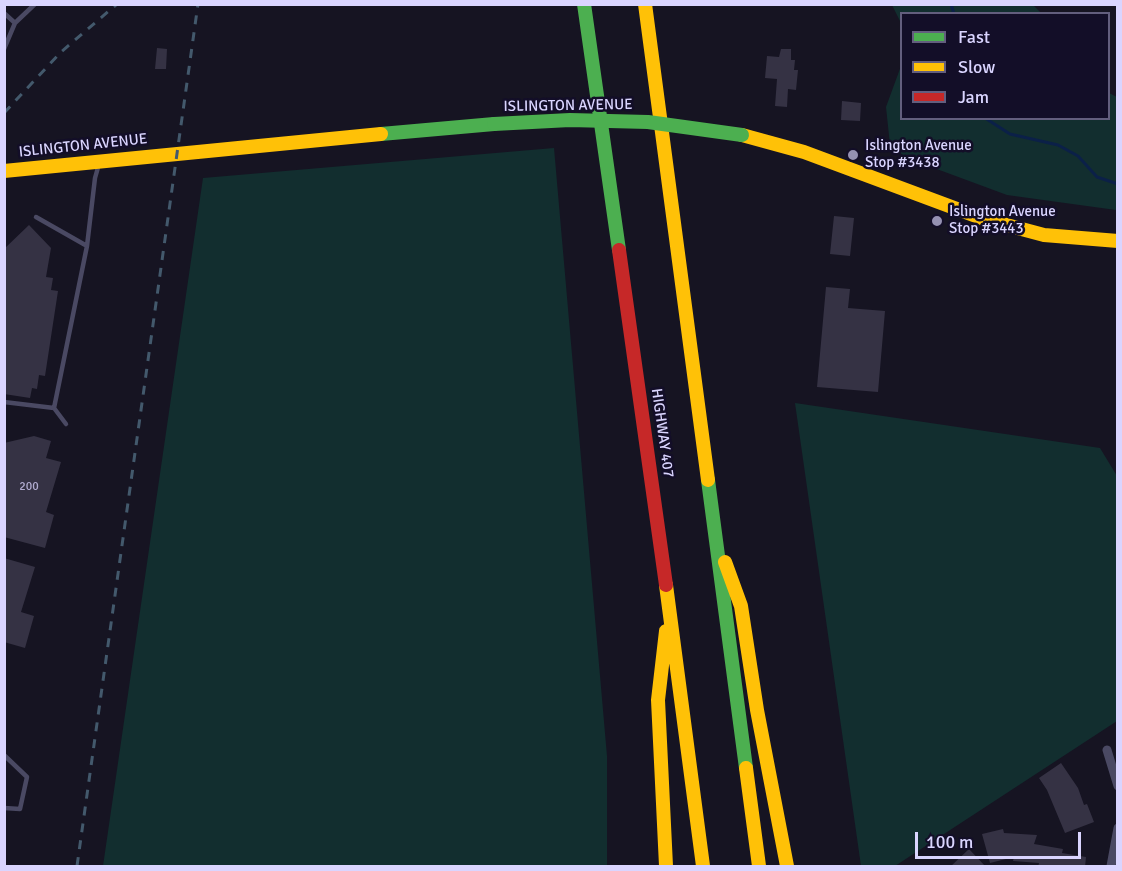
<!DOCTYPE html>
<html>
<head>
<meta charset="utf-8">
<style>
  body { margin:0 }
  #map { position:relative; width:1122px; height:871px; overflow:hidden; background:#161422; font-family:Signika,sans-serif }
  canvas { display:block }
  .frame { position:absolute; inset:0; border:6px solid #dad5ff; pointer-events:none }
  .legend { position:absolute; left:900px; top:12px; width:210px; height:108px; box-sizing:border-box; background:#130e28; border:2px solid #635e7e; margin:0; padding:8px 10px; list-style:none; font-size:18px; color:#dad5ff }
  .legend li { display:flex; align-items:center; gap:12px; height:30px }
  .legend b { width:30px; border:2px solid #635e7e }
  .scale { position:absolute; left:915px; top:832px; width:166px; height:27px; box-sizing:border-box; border:3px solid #dad5ff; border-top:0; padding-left:8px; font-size:18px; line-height:21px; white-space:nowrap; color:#dad5ff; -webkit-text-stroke:4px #130e28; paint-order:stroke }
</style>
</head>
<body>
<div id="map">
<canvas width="1122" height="871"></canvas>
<div class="frame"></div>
<ul class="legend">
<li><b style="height:8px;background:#4caf50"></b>Fast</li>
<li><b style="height:8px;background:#ffc107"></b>Slow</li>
<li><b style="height:8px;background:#c62828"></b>Jam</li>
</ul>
<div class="scale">100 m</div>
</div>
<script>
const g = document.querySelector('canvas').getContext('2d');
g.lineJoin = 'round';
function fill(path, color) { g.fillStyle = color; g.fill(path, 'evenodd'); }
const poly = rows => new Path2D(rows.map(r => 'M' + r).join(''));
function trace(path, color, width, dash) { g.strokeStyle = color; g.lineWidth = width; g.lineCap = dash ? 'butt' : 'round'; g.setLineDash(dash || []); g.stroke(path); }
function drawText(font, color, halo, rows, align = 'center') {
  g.font = font + ' Signika,sans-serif'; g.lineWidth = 5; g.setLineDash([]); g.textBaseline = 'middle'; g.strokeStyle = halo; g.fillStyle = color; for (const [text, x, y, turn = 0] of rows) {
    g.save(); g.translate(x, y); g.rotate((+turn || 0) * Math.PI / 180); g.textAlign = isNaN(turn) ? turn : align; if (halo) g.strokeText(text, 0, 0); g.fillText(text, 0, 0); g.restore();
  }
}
const green = poly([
  [892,5,1033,5,1041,13,902,14,901,23],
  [901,66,902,118,1108,118,1109,93,1117,97,1117,217,1116,210,1007,195,907,158,890,145,886,107],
  [554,148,607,756,607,866,103,866,203,178],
  [795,403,1100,448,1117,476,1117,721,895,866,861,866]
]);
const stream = poly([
  [951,4,954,14],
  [985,118,1010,134,1058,145,1078,156,1097,177,1118,184]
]);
const building = poly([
  [157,48,167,49,166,69,155,69],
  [781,49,791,49,791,60,795,60,794,70,798,70,796,90,788,89,787,107,775,106,777,79,765,78,767,56,779,57],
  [842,101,861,103,860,121,841,120],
  [834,216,854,218,850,256,830,254],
  [29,225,51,248,46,277,53,278,51,290,58,291,45,376,39,375,37,389,32,388,30,398,4,394,4,249],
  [826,287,850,289,848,308,885,311,878,392,817,387],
  [34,436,51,441,46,458,61,462,46,512,54,515,45,548,4,537,4,443],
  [4,558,35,567,21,612,34,616,25,648,4,642],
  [1061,763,1078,788,1084,805,1087,804,1094,822,1065,833,1047,790,1039,778],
  [1003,829,1004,833,1037,835,1034,844,1063,849,1062,853,1086,857,1085,867,1038,867,1039,863,1013,861,1014,857,990,863,982,834],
  [969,849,986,867,950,867]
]);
const lane = poly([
  [4,13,15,23],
  [4,49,15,23,35,4],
  [36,217,87,246],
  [4,402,54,408],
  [66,424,54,408,87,246,95,178,99,164],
  [4,755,27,777,20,809,4,808]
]);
const street = poly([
  [1107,750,1118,786],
  [1111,866,1118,828]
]);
const fast = poly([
  [584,4,619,250],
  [381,134,494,124],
  [708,480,746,768]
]);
const slow = poly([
  [645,4,708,480],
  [742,135,804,152,984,219,1044,235,1118,241],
  [4,171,381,134],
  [725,562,741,606,757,710,787,866],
  [666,585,703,866],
  [666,631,658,700,666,866],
  [746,768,759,866]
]);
const jam = poly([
  [619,250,666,585]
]);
const rail = poly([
  [4,113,61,52,117,4],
  [77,866,198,4]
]);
const fastBridge = poly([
  [494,124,570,120,648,122,742,135]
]);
const markers = [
  [853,155,6,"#9591b2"],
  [937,221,6,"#9591b2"]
];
const numberNames = [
  ["200",29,487]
];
const streetNames = [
  ["ISLINGTON AVENUE",568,106,-1],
  ["ISLINGTON AVENUE",83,146,-6],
  ["HIGHWAY 407",662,433,82]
];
const poiNames = [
  ["Islington Avenue",865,146],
  ["Stop #3438",865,163],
  ["Islington Avenue",949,212],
  ["Stop #3443",949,229]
];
fill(green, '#122e2f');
trace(stream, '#0b2048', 3);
fill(building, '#353244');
trace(lane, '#4a4963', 4.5);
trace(street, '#4a4963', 9);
trace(fast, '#4caf50', 14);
trace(slow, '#ffc107', 14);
trace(jam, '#c62828', 14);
trace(rail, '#43596c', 3, [9, 8]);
trace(fastBridge, '#4caf50', 14);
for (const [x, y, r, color] of markers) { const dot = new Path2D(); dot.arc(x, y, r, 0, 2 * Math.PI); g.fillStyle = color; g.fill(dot); trace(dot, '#130e28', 2); }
drawText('12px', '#b1acd0', null, numberNames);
drawText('15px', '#dad5ff', '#130e28', streetNames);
drawText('15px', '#dad5ff', '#130e28', poiNames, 'left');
</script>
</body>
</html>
